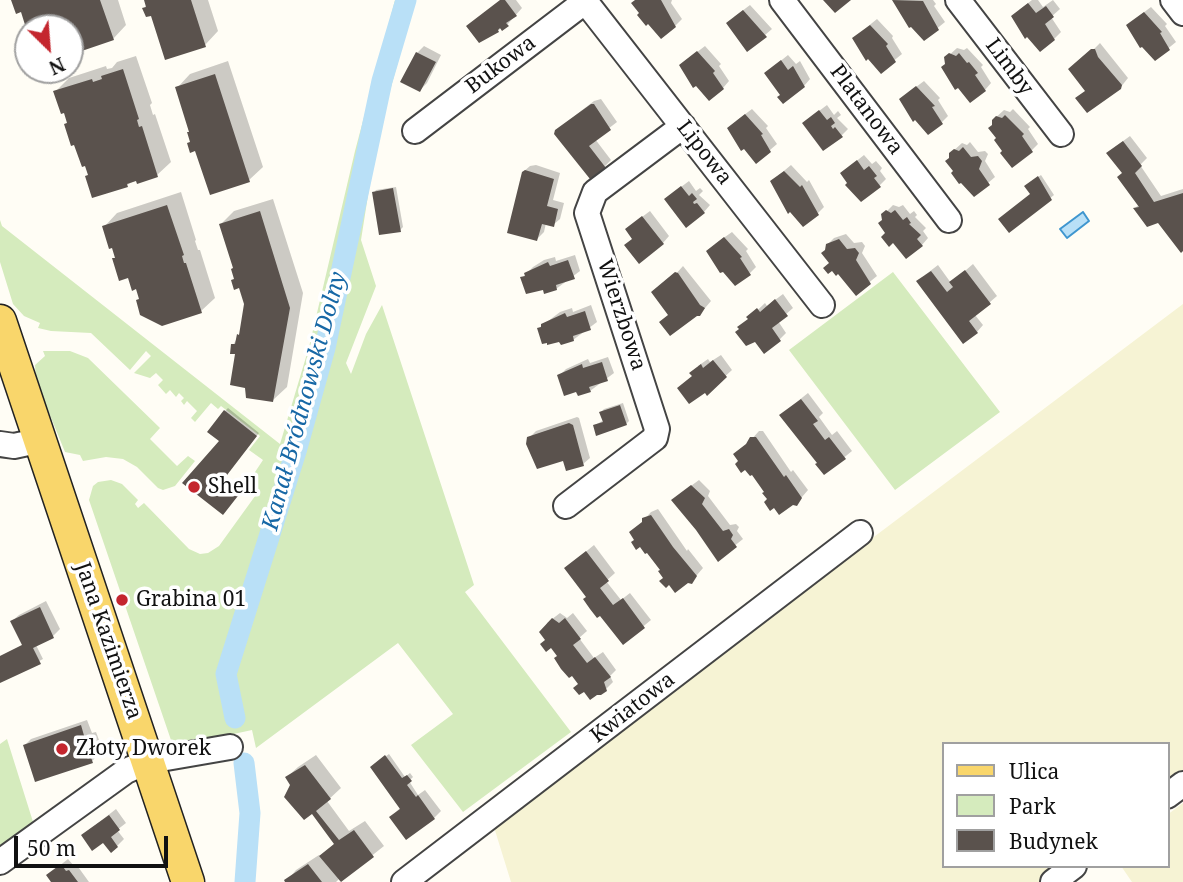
<!DOCTYPE html>
<html>
<head>
<meta charset="utf-8">
<style>
  body { margin:0 }
  #map { position:relative; width:1183px; height:882px; overflow:hidden; background:#fffdf5; font-family:"Noto Serif",serif }
  canvas { display:block }
  .legend { position:absolute; left:942px; top:742px; width:228px; height:126px; box-sizing:border-box; background:#fff; border:2px solid #a0a0a0; margin:0; padding:9px 12px; list-style:none; font-size:21px; color:#111 }
  .legend li { display:flex; align-items:center; gap:14px; height:35px }
  .legend b { width:35px; border:2px solid #a0a0a0 }
  .north { position:absolute; left:14px; top:14px; width:70px; height:70px; box-sizing:border-box; background:#fff; border:2px solid #a0a0a0; border-radius:50%; rotate:155deg; font-size:19px; font-weight:700; line-height:28px; text-align:center; color:#111 }
  .north::after { content:''; display:block; margin:auto; width:24px; height:32px; background:#c4262e; clip-path:polygon(50% 0,100% 100%,50% 72%,0 100%) }
  .scale { position:absolute; left:14px; top:836px; width:154px; height:32px; box-sizing:border-box; border:4px solid #111; border-top:0; padding-left:9px; font-size:21px; line-height:24px; white-space:nowrap; color:#111; -webkit-text-stroke:5px #fff; paint-order:stroke }
</style>
</head>
<body>
<div id="map">
<canvas width="1183" height="882"></canvas>
<ul class="legend">
<li><b style="height:9px;background:#f9d66b"></b>Ulica</li>
<li><b style="height:19px;background:#d5ebbd"></b>Park</li>
<li><b style="height:19px;background:#5a524d"></b>Budynek</li>
</ul>
<div class="north">N</div>
<div class="scale">50 m</div>
</div>
<script>
const g = document.querySelector('canvas').getContext('2d');
g.lineJoin = 'round';
function fill(path, color) { g.fillStyle = color; g.fill(path, 'evenodd'); }
const poly = rows => new Path2D(rows.map(r => 'M' + r).join(''));
function trace(path, color, width, dash) { g.strokeStyle = color; g.lineWidth = width; g.lineCap = dash ? 'butt' : 'round'; g.setLineDash(dash || []); g.stroke(path); }
function drawText(font, color, halo, rows, align = 'center') {
  g.font = font + ' "Noto Serif",serif'; g.lineWidth = 7; g.setLineDash([]); g.textBaseline = 'middle'; g.strokeStyle = halo; g.fillStyle = color; for (const [text, x, y, turn = 0] of rows) {
    g.save(); g.translate(x, y); g.rotate((+turn || 0) * Math.PI / 180); g.textAlign = isNaN(turn) ? turn : align; if (halo) g.strokeText(text, 0, 0); g.fillText(text, 0, 0); g.restore();
  }
}
const farmland = poly([
  [1183,304,1183,775,1167,787,1167,744,943,744,943,866,1063,866,1042,882,511,882,493,824],
  [1183,803,1183,882,1132,882,1121,866,1167,866,1167,815]
]);
const green = poly([
  [395,0,415,0,377,138,361,240,376,286,346,363,351,374,366,334,382,305,474,585,465,592,571,732,463,812,411,745,453,714,398,643,256,748,252,730,192,743,172,743,89,500,93,486,98,482,111,480,122,484,138,500,135,504,138,508,144,503,189,549,200,554,208,553,219,546,258,492,255,472,263,460,249,450,260,436,221,406,218,409,211,403,195,422,191,418,197,411,187,401,184,405,181,401,184,398,179,393,176,397,170,390,166,394,158,385,163,380,156,373,150,378,134,373,151,356,146,351,130,370,91,333,51,331,38,328,40,323,24,316,13,304,0,262,0,220,2,226,280,444,309,347,355,151],
  [893,272,1000,412,895,490,789,350],
  [43,351,70,351,88,358,160,428,150,439,177,466,188,456,195,461,175,486,163,490,158,488,137,467,123,459,106,457,83,461,80,455,65,452,36,381,35,365,45,356],
  [7,739,34,825,0,850,0,744]
]);
const water = poly([
  [1083,212,1089,221,1067,238,1060,229,1083,212]
]);
const shadow = poly([
  [13,0,118,0,126,25,113,39,70,53,70,28,28,28,22,10],
  [147,0,208,0,218,31,205,45,144,8,147,5],
  [501,0,516,0,522,8,507,25,480,41],
  [637,0,672,0,671,3,682,19,675,26,641,13],
  [894,0,933,0,936,4,934,6,945,22,924,39,911,24,909,26],
  [1032,0,1038,0,1043,7,1053,0,1060,9,1051,17,1061,32,1054,39,1019,10],
  [750,5,772,29,765,35,734,17],
  [1151,7,1167,24,1165,26,1176,42,1155,59,1135,19],
  [877,19,893,36,892,38,902,54,881,71,861,32],
  [1100,43,1128,78,1120,88,1086,90,1091,52],
  [424,46,441,55,427,83,420,90,417,53],
  [705,46,721,64,719,66,729,81,723,88,688,59],
  [957,48,964,50,967,48,983,65,981,67,991,83,985,90,946,64,946,58],
  [788,55,796,64,800,61,810,79,804,86,782,94,773,67],
  [136,56,152,103,150,105,153,115,155,114,171,162,157,175,137,179,127,185,89,174,66,124,68,121,55,92,69,78,106,66,107,69,112,68,117,62],
  [228,61,263,167,249,180,192,141,177,88,190,74],
  [924,81,940,98,938,100,948,116,942,122,908,93],
  [601,99,617,122,595,139,611,160,604,167,564,124,594,101],
  [827,105,834,115,838,111,841,115,837,118,848,129,841,136,811,117],
  [752,109,768,126,766,128,777,144,770,150,736,121],
  [1013,109,1030,127,1028,129,1038,144,1031,151,1004,151,998,138,993,120,1004,110,1010,112],
  [1130,136,1147,158,1140,165,1161,196,1183,189,1183,249,1158,221,1135,208,1140,204,1115,147],
  [970,142,978,152,985,151,988,154,985,161,995,177,988,183,955,171,951,153,962,143,967,145],
  [864,155,872,164,876,161,882,168,880,171,886,179,879,186,849,167],
  [536,165,560,173,553,200,564,203,560,219,553,225,546,223,544,232,537,239,523,172,530,166],
  [791,165,807,182,809,180,824,207,818,213,779,175],
  [1041,175,1054,195,1009,231,1032,194,1029,184],
  [689,181,696,191,700,188,703,191,699,195,710,205,704,212,673,193],
  [396,187,403,227,400,230,374,193,376,190],
  [181,192,196,240,195,241,198,250,200,250,215,298,201,311,141,297,129,276,114,259,117,256,104,227,117,213],
  [273,199,303,293,287,387,273,400,233,345,241,332,246,303,236,278,235,268,221,224,234,211],
  [893,205,899,207,903,205,910,214,914,211,917,215,915,217,926,228,923,231,928,238,922,245,887,233,883,215],
  [650,211,669,236,663,243,634,238,634,223],
  [732,232,748,249,746,251,756,267,750,273,715,244],
  [846,234,854,243,862,242,865,246,862,253,877,276,856,293,831,262,826,250,827,245,834,238],
  [575,255,580,271,556,289,544,288,522,278,533,267,544,260,555,257,556,261],
  [973,264,997,296,975,315,983,325,977,332,925,275,938,265,951,283],
  [683,266,711,301,700,314,670,314,675,275],
  [783,294,793,308,778,321,786,333,779,340,755,340,740,327,765,303,767,306],
  [591,305,597,322,573,340,539,328,560,312,572,308,573,312],
  [721,355,732,370,707,393,698,366,708,359,710,362],
  [608,357,614,373,590,391,578,390,559,376,566,369,588,359,590,363],
  [808,393,823,413,819,417,832,435,837,431,852,451,825,473,788,409],
  [623,403,629,421,626,424,595,425,604,420,601,412,604,409],
  [228,408,259,433,225,476,242,489,226,510,221,441,225,411],
  [577,417,579,418,590,458,583,464,529,438,536,431],
  [759,431,763,431,791,472,793,470,808,490,796,504,769,499,750,441],
  [699,480,710,491,708,496,730,525,736,524,739,527,737,531,743,539,718,559,680,494],
  [658,509,687,551,688,549,703,568,691,582,665,577,643,521,651,512],
  [594,545,615,573,606,581,621,600,630,593,651,620,623,643,566,568],
  [46,601,60,629,53,636,36,645,43,659,0,681,0,656,24,644,12,621,19,615],
  [560,613,567,618,573,613,587,631,579,638,594,658,603,652,616,670,610,676,613,682,606,689,579,683,546,640,547,623],
  [87,720,92,733,96,732,99,740,95,743,99,754,92,761,25,745,31,739],
  [389,754,405,777,410,773,413,777,409,781,418,795,425,790,441,811,434,818,391,817,401,807,375,764],
  [316,755,341,788,327,801,349,831,365,821,384,846,340,881,339,879,336,882,286,882,296,870,319,855,321,857,335,843,287,777,298,767],
  [116,809,126,823,117,830,124,839,117,846,83,835],
  [68,859,74,866,76,864,89,882,52,882,48,875]
]);
const canal = poly([
  [235,718,226,674,297,448,325,348,382,81,406,0],
  [244,763,250,813,245,882]
]);
const building = poly([
  [11,0,100,0,114,40,70,55,70,28,26,28,21,12,16,14],
  [144,0,191,0,206,47,165,60,151,16,146,17,142,8,146,7],
  [500,0,505,0,517,16,506,23,509,26,502,31,500,28,498,30,499,32,479,43,466,26],
  [635,0,661,0,676,27,661,39,648,24,646,26,637,15,639,13,631,3],
  [823,0,851,0,835,13],
  [892,0,923,1,939,30,924,41,911,27,909,28],
  [1028,3,1036,13,1046,6,1054,17,1045,24,1055,40,1040,52,1027,37,1025,39,1011,16],
  [743,10,767,37,747,52,726,23],
  [1144,12,1162,32,1160,33,1170,50,1155,61,1142,47,1140,48,1126,25],
  [870,25,888,44,886,46,896,62,881,74,868,59,866,61,852,38],
  [1091,49,1095,49,1098,57,1122,85,1121,89,1087,113,1075,98,1085,91,1068,69],
  [697,51,715,71,713,73,724,89,709,101,696,86,693,88,679,65],
  [416,52,436,62,420,92,400,82],
  [949,53,956,56,959,53,967,63,969,62,978,73,975,75,986,91,970,103,958,88,955,90,941,67,945,64,944,57],
  [781,60,788,70,793,66,805,87,783,104,777,97,780,95,764,73],
  [123,69,139,119,137,120,139,127,142,126,158,177,137,184,136,181,127,184,128,187,92,198,85,176,88,175,85,166,82,167,74,145,71,146,64,124,67,123,64,113,61,114,53,91,92,79,93,82,102,79,101,76],
  [215,74,250,182,210,195,195,151,190,153,187,143,190,142,187,132,189,132,175,87],
  [916,86,935,106,932,107,943,124,928,135,915,120,913,122,899,99],
  [591,104,594,104,611,130,589,146,606,168,590,179,554,134,555,130],
  [819,110,827,120,831,117,835,123,831,126,833,129,835,127,843,137,823,151,802,123],
  [745,114,763,134,761,135,771,152,756,164,744,149,741,151,727,128],
  [1005,115,1024,134,1022,136,1033,152,1012,168,1000,153,1002,151,994,140,996,138,988,128,992,125,992,120,996,116,1002,118],
  [1123,141,1142,166,1135,173,1154,202,1183,193,1183,251,1181,253,1158,223,1147,227,1133,208,1139,207,1117,177,1122,173,1106,153],
  [963,147,971,157,978,156,982,161,979,169,990,185,974,197,961,183,959,184,951,173,953,171,945,161,949,158,949,153,954,149,959,151],
  [857,160,864,170,869,166,877,176,874,178,881,187,861,202,845,185,847,183,840,173],
  [525,170,554,179,547,206,558,209,554,227,542,224,537,241,507,233,522,172],
  [784,171,800,187,802,185,819,215,803,227,790,212,788,214,770,181],
  [1038,176,1052,200,1009,233,998,219,1030,194,1024,186],
  [681,186,689,196,692,193,697,199,693,202,694,204,697,203,705,213,686,228,664,199],
  [393,188,401,232,379,235,372,192],
  [167,205,184,255,182,256,184,263,186,263,202,313,162,326,140,315,136,300,139,299,136,289,132,291,128,278,119,281,112,258,115,258,112,248,109,249,102,226],
  [886,210,891,213,895,210,903,220,907,217,911,223,909,224,921,235,917,239,923,246,906,259,893,243,889,247,881,237,885,233,878,223,882,220,881,214],
  [260,211,290,308,273,402,246,398,245,388,230,385,235,354,230,354,231,344,235,344,237,334,239,335,244,304,239,288,234,290,231,280,234,279,231,269,233,268,219,224],
  [642,216,664,244,639,264,624,245,632,239,625,229],
  [724,237,742,257,740,258,751,275,735,286,723,272,720,273,706,251],
  [839,239,847,249,855,248,859,253,856,260,871,284,856,296,838,274,836,276,832,271,828,274,823,268,829,263,821,253,825,250,826,244],
  [568,260,575,279,556,285,557,290,544,294,543,290,526,294,520,277,525,276,524,273,548,262,550,266],
  [965,270,991,304,969,321,978,333,963,344,916,281,931,271,947,292,953,287,949,282],
  [675,272,678,273,700,305,705,308,700,316,697,316,670,336,659,322,668,315,651,292],
  [775,299,788,316,772,328,781,341,764,354,755,342,746,346,735,332,739,329,737,327,748,319,746,317,757,308,760,312],
  [585,311,591,330,573,336,574,341,561,345,559,342,547,345,547,343,542,344,537,328,541,327,541,324,565,313,567,317],
  [713,360,727,377,707,396,705,393,689,404,677,388,692,376,689,373,701,364,703,368],
  [602,362,608,381,589,387,591,392,578,396,576,392,564,396,557,375,582,364,583,368],
  [801,399,818,421,813,424,825,440,829,437,846,459,824,475,815,464,817,463,779,415],
  [620,405,627,425,596,436,593,425,603,422,599,412],
  [224,410,257,436,224,479,241,492,223,515,182,483,219,441,207,432],
  [569,423,573,425,584,466,566,471,563,461,537,469,526,444,527,437],
  [750,437,756,437,784,477,786,475,802,498,797,506,793,505,779,515,774,508,770,511,764,502,767,499,762,493,764,492,752,475,750,476,745,470,741,473,735,464,738,461,733,454,746,444],
  [691,485,705,498,702,504,723,531,729,529,733,535,731,539,737,547,718,562,696,530,671,500],
  [651,515,673,547,697,576,692,584,688,583,675,593,669,585,666,588,659,581,663,578,658,571,660,570,647,553,645,554,640,547,636,550,631,542,634,540,629,532,642,522,642,518],
  [586,551,609,581,600,588,613,605,623,598,645,628,623,645,600,616,597,618,590,609,583,599,586,597,564,568],
  [40,607,54,638,33,648,41,664,0,683,0,656,22,645,10,621],
  [552,618,559,623,565,618,581,639,573,645,587,663,595,657,611,677,604,682,607,691,601,695,597,695,590,700,584,692,579,695,573,688,578,684,572,676,569,678,561,669,554,658,557,656,551,648,546,652,540,644,545,640,539,632],
  [81,725,85,739,89,737,93,748,88,749,93,763,35,782,23,745],
  [385,755,402,778,407,775,412,781,407,785,416,797,418,795,435,819,406,840,389,817,400,809,370,767],
  [305,765,331,799,316,811,339,840,354,830,374,857,341,882,319,856,334,844,312,814,304,820,284,797,290,785,285,777],
  [109,815,120,830,111,837,118,847,111,853,103,843,92,851,81,835],
  [61,864,66,871,69,870,78,882,51,882,46,875],
  [308,864,322,882,285,882,284,880]
]);
const minor = poly([
  [782,0,949,220],
  [958,0,1061,134],
  [1173,0,1183,13],
  [585,1,822,305],
  [415,131,587,0],
  [0,444,14,446,42,440],
  [566,506,655,438,657,429,587,213,595,192,683,126],
  [1167,796,1183,784],
  [0,862,126,771,149,761,230,747],
  [404,882,860,533],
  [1053,882,1074,866]
]);
const major = poly([
  [0,321,188,882]
]);
const markers = [
  [194,487,7,"#c4262e"],
  [122,600,7,"#c4262e"],
  [62,749,7,"#c4262e"]
];
const streetNames = [
  ["Bukowa",501,65,-37],
  ["Limby",1009,67,53],
  ["Platanowa",866,110,53],
  ["Lipowa",704,153,52],
  ["Wierzbowa",621,315,72],
  ["Jana Kazimierza",108,641,71],
  ["Kwiatowa",633,708,-38]
];
const poiNames = [
  ["Shell",208,487],
  ["Grabina 01",136,600],
  ["Złoty Dworek",76,749]
];
const waterNames = [
  ["Kanał Bródnowski Dolny",305,401,-75]
];
fill(farmland, '#f6f3d4');
fill(green, '#d5ebbd');
fill(water, '#b9e0f7');
trace(water, '#3f96cf', 2);
fill(shadow, '#0003');
trace(canal, '#b9e0f7', 21);
fill(building, '#5a524d');
trace(minor, '#444', 28);
trace(major, '#222', 35);
trace(minor, '#fff', 24);
trace(major, '#f9d66b', 32);
for (const [x, y, r, color] of markers) { const dot = new Path2D(); dot.arc(x, y, r, 0, 2 * Math.PI); g.fillStyle = color; g.fill(dot); trace(dot, '#fff', 2.5); }
drawText('21px', '#111', '#fff', streetNames);
drawText('21px', '#111', '#fff', poiNames, 'left');
drawText('italic 23px', '#1768a6', '#fff', waterNames);
</script>
</body>
</html>
